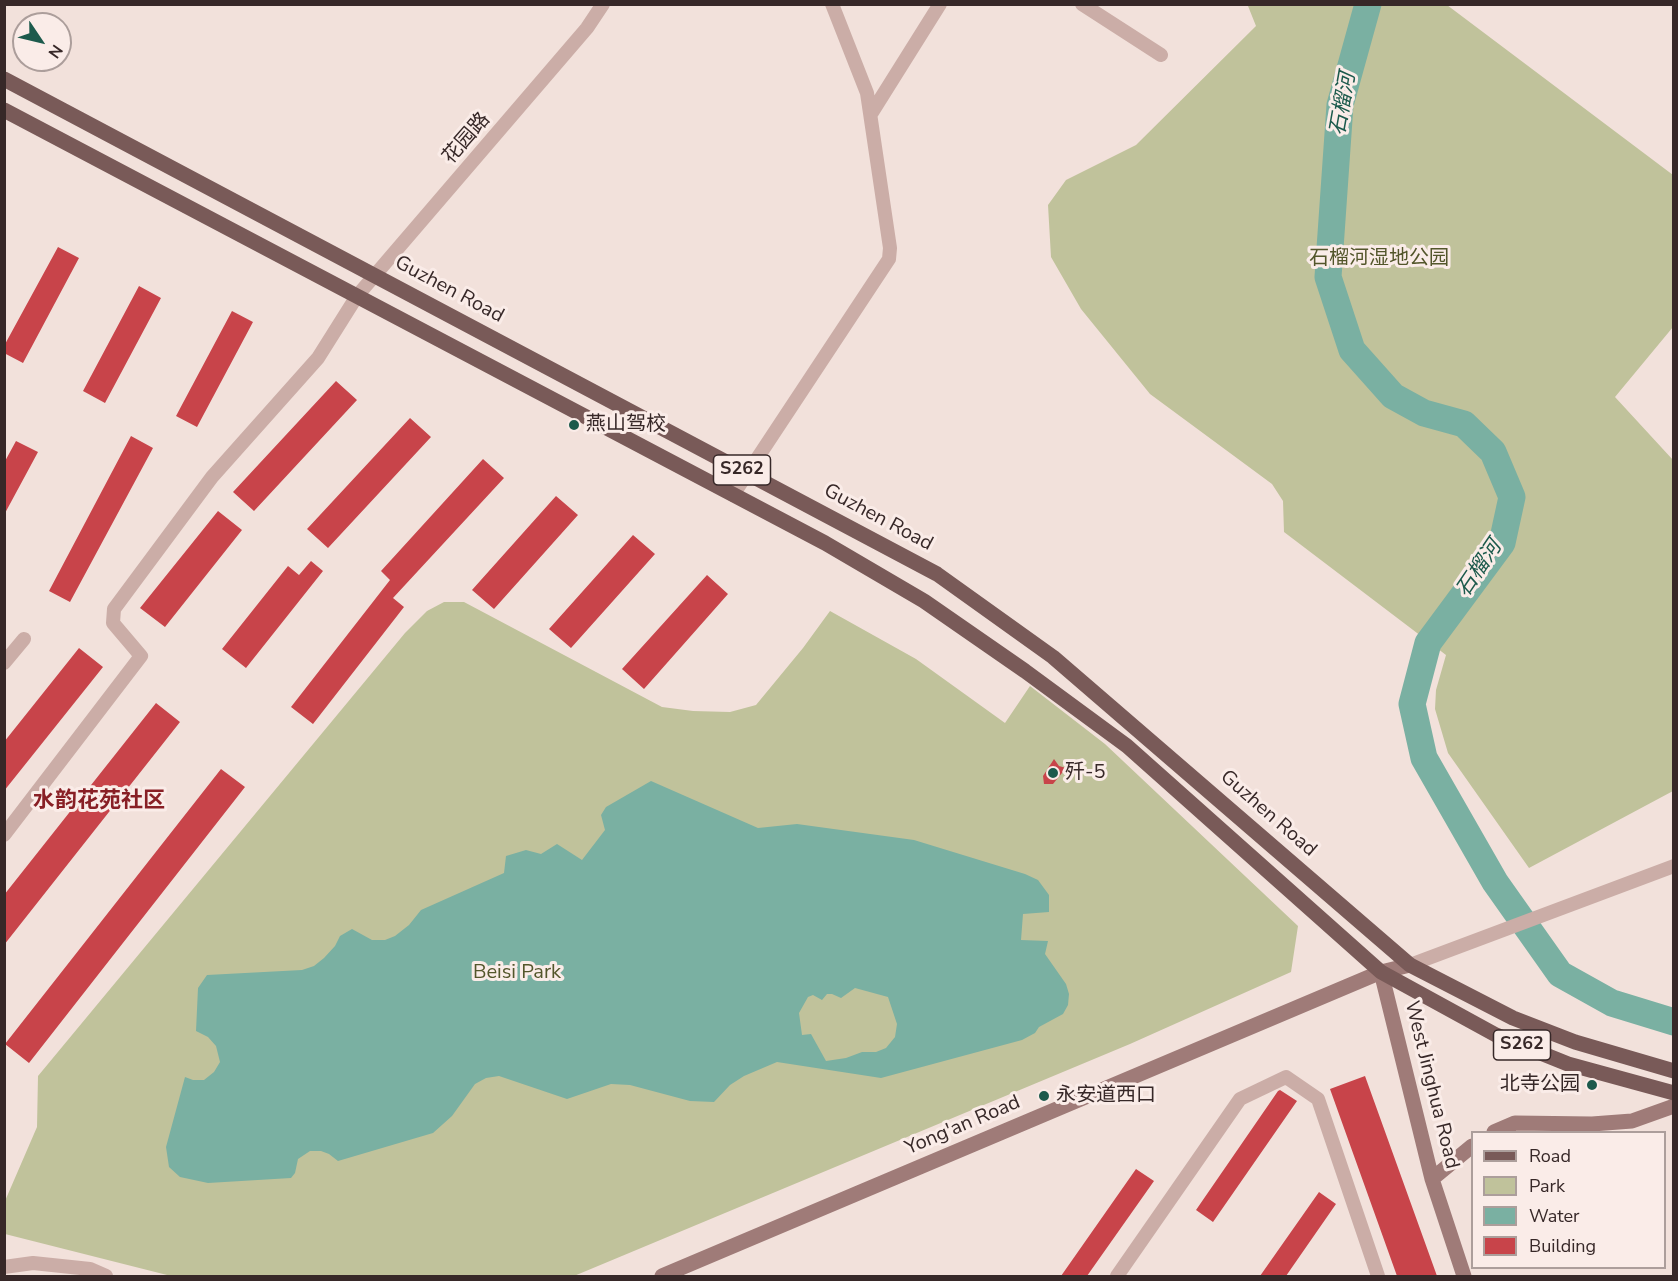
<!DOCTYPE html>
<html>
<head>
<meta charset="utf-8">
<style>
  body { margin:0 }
  #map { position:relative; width:1678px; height:1281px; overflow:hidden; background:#f2e1db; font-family:"Nunito Sans",sans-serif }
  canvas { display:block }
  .frame { position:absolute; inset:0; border:6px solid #372828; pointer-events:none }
  .legend { position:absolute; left:1471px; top:1131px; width:195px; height:138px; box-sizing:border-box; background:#faece8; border:2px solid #ac9e9b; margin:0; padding:8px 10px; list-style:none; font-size:18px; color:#372828 }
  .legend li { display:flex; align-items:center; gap:12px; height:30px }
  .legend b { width:30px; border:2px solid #ac9e9b }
  .north { position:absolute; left:12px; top:12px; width:60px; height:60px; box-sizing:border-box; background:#faece8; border:2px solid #ac9e9b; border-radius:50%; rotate:125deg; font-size:16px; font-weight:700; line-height:24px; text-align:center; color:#372828 }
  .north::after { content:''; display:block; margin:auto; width:21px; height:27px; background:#1c5a4c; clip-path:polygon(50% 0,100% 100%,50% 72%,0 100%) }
</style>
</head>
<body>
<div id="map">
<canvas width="1678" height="1281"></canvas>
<div class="frame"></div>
<ul class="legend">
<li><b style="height:8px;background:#795a58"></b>Road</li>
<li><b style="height:16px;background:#c0c29b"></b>Park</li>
<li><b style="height:16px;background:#7ab0a2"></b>Water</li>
<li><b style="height:16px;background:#c8444a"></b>Building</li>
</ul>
<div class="north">N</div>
</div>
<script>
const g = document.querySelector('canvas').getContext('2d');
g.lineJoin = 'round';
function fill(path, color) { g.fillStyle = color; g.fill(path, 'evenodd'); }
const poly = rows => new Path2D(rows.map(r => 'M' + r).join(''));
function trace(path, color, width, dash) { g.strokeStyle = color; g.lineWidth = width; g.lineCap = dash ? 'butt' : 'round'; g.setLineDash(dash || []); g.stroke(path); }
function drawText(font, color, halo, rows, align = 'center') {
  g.font = font + ' "Nunito Sans","Noto Sans SC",sans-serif'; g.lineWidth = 6; g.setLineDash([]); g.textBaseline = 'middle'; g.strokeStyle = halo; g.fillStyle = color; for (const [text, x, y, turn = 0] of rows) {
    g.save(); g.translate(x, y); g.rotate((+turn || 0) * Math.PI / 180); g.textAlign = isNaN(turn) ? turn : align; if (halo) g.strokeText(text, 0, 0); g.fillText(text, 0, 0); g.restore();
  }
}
const green = poly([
  [1246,5,1447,5,1673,175,1673,327,1615,397,1673,460,1673,791,1529,868,1448,753,1435,709,1436,690,1446,655,1284,532,1283,501,1272,484,1150,394,1081,309,1051,257,1048,205,1066,180,1136,145,1256,26,1248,6],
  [444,602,464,602,662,707,693,711,730,712,756,705,803,648,830,611,916,659,1005,723,1030,686,1105,744,1298,926,1291,972,1130,1044,574,1276,171,1276,5,1234,5,1201,37,1127,38,1076,405,633,427,611]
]);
const water = poly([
  [651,781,758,828,797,824,914,840,1025,874,1038,880,1049,895,1049,912,1023,914,1021,940,1048,941,1045,954,1066,984,1069,994,1068,1005,1063,1014,1039,1027,1035,1033,1022,1040,881,1078,777,1062,744,1076,730,1085,714,1102,690,1101,630,1085,611,1084,567,1099,499,1076,486,1078,475,1084,452,1116,433,1133,338,1161,329,1154,321,1151,310,1151,298,1159,295,1173,291,1178,208,1183,180,1177,169,1167,166,1147,185,1077,193,1080,204,1080,214,1072,220,1062,216,1046,208,1037,196,1031,198,988,207,975,302,970,314,966,324,958,335,946,340,936,352,929,372,940,385,940,395,936,409,925,421,910,504,873,506,856,526,850,541,854,557,844,582,860,605,830,601,815,606,807],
  [855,988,888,997,897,1024,895,1037,886,1048,876,1052,862,1052,846,1058,826,1061,811,1034,802,1035,799,1013,808,997,813,995,822,1000,827,994,832,994,841,998]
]);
const river = poly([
  [1368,4,1340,105,1328,277,1352,350,1393,396,1424,413,1464,424,1493,452,1512,497,1502,543,1428,643,1412,704,1424,758,1495,882,1560,974,1612,1003,1674,1022]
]);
const building = poly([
  [58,247,79,258,23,363,4,353,4,346],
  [139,286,161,298,105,403,83,391],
  [232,311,253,322,197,427,176,416],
  [336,381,357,400,254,511,233,492],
  [410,418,431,437,328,548,307,529],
  [131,436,153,448,70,602,49,591],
  [16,441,38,452,4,515,4,463],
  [483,459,504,478,393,598,404,607,313,724,291,707,390,580,381,571],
  [556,496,578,515,494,609,472,590],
  [218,511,242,530,165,627,140,608],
  [633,535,655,554,571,648,549,629],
  [311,561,323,571,246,668,222,649,288,566,299,575],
  [707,575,728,594,644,689,622,669],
  [79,648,103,667,4,791,4,742],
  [156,703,180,722,4,945,4,895],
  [1054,759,1059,766,1066,768,1053,784,1044,784,1043,776],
  [221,769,245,787,29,1063,5,1044],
  [1365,1076,1437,1276,1397,1276,1330,1089],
  [1280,1090,1297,1101,1213,1222,1196,1210,1278,1091],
  [1136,1169,1154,1181,1087,1276,1061,1276],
  [1319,1192,1336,1204,1286,1276,1260,1276]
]);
const street = poly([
  [1082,4,1161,55],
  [871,114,940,4],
  [733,495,889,259,890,248,867,93,832,4],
  [4,663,24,639],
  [4,835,141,656,113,623,114,609,212,477,318,358,357,296,587,28,603,4],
  [1410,965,1674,866],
  [4,1267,33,1263,90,1269,106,1276],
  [1117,1276,1240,1099,1286,1077,1318,1099,1378,1276]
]);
const secondary = poly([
  [1381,972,1432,1179,1464,1276],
  [1494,1132,1515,1123,1592,1124,1632,1121,1674,1106],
  [1432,1179,1472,1146],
  [662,1276,1381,972,1410,965]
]);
const primary = poly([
  [4,79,937,574,1053,657,1410,965,1513,1018,1575,1042,1674,1071],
  [4,110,825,543,924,601,1025,671,1127,746,1381,972,1496,1035,1568,1064,1674,1093]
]);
const markers = [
  [574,425,6,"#1c5a4c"],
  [1053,773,6,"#1c5a4c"],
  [1592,1085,6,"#1c5a4c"],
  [1044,1096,6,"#1c5a4c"]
];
const shields = [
  [742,470,57],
  [1522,1045,57]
];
const shieldNames = [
  ["S262",742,470],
  ["S262",1522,1045]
];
const streetNames = [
  ["花园路",467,139,-49],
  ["Guzhen Road",449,290,28],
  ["Guzhen Road",878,518,28],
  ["Guzhen Road",1268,814,41],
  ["West Jinghua Road",1431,1085,76],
  ["Yong'an Road",963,1126,-23]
];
const parkNames = [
  ["石榴河湿地公园",1379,259],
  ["Beisi Park",517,973]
];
const poiNames = [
  ["燕山驾校",586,425],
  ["歼-5",1065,773],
  ["北寺公园",1580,1085,"right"],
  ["永安道西口",1056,1096]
];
const waterNames = [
  ["石榴河",1344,104,-80],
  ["石榴河",1480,569,-56]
];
const quarterNames = [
  ["水韵花苑社区",99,802]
];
fill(green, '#c0c29b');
fill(water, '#7ab0a2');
trace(river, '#7ab0a2', 27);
fill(building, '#c8444a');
trace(street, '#cbada7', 14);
trace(secondary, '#9f7b78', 15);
trace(primary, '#795a58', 15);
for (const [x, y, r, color] of markers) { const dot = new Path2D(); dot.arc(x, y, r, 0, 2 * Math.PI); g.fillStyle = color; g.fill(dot); trace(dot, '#faece8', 2); }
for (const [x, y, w] of shields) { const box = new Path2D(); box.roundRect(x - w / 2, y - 15, w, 30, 4.5); g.fillStyle = '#faece8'; g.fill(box); trace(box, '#372828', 1.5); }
drawText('bold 18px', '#372828', null, shieldNames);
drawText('20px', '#372828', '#faece8', streetNames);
drawText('20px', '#53562b', '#faece8', parkNames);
drawText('20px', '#372828', '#faece8', poiNames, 'left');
drawText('italic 21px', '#1c5a4c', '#faece8', waterNames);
drawText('bold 22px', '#881f25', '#faece8', quarterNames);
</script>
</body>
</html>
